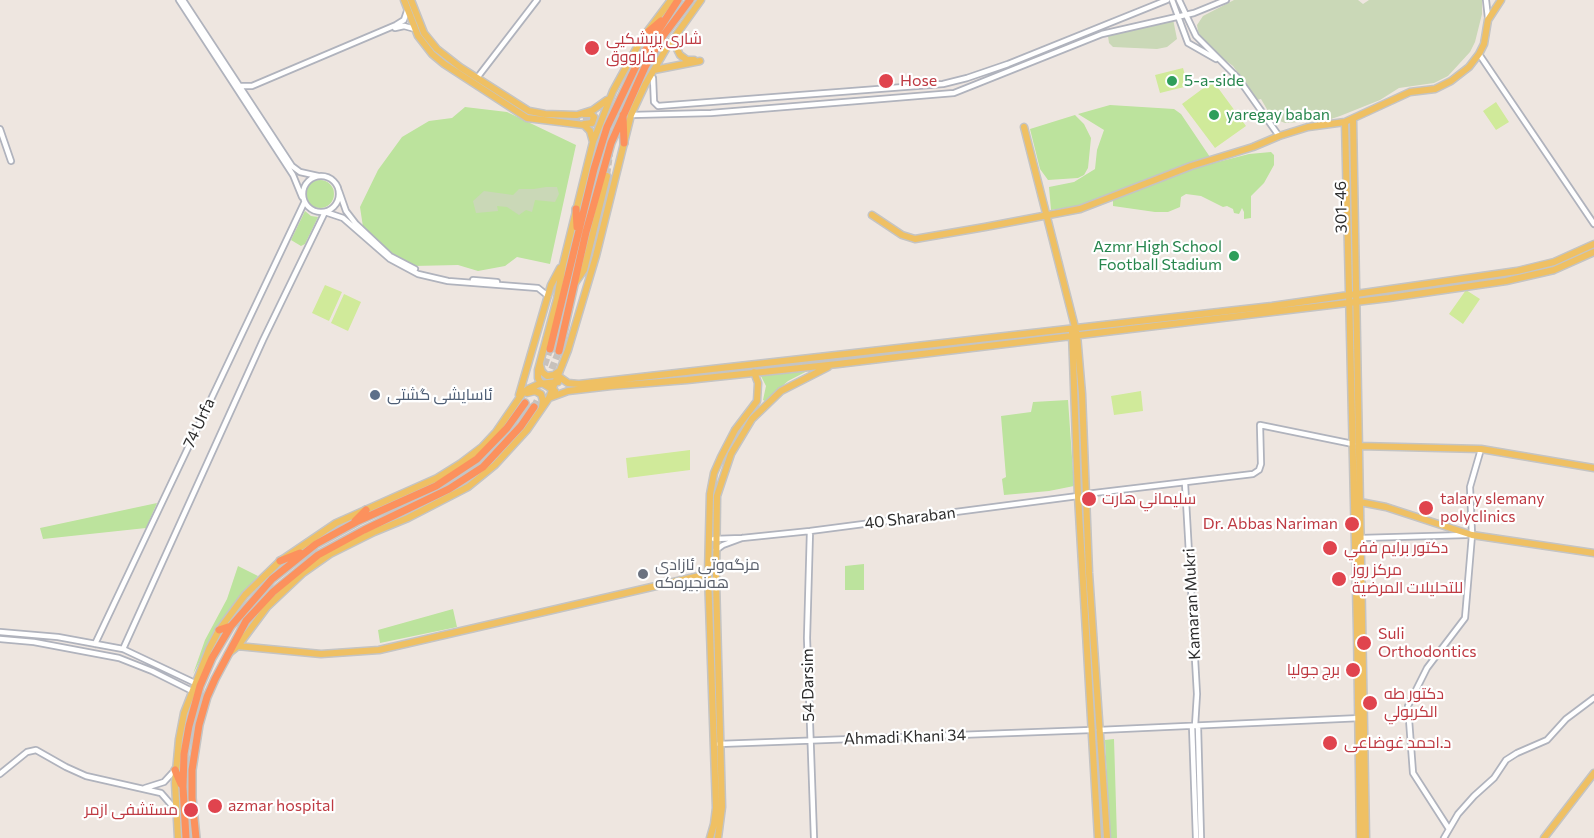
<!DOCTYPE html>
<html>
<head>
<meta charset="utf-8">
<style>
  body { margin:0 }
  canvas { display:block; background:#eee6e0 }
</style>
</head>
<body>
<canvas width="1594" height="838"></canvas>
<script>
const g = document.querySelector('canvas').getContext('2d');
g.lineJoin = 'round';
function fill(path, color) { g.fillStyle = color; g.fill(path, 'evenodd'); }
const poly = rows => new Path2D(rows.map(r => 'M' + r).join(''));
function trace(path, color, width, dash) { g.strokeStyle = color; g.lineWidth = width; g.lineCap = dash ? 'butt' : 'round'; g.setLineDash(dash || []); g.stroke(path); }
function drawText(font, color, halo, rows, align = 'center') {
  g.font = font + ' Commissioner,Cairo,sans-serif'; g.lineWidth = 4.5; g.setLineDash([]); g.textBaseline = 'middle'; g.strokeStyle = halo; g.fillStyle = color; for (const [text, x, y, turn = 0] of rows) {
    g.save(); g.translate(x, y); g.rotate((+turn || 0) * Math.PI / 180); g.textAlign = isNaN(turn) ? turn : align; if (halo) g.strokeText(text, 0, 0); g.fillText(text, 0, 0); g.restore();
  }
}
const green = poly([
  [1110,105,1174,109,1181,114,1214,163,1249,154,1271,152,1274,155,1274,165,1264,183,1251,196,1251,218,1244,219,1244,212,1242,208,1239,214,1234,213,1233,209,1227,206,1223,207,1201,196,1186,194,1181,197,1180,207,1168,212,1155,212,1113,206,1113,201,1051,210,1049,187,1074,182,1095,169,1097,150,1104,130,1078,114],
  [465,107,507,112,576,145,550,264,517,257,505,266,478,271,458,265,413,266,392,254,369,236,363,227,360,207,378,170,402,137,429,121,452,118],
  [1075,115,1084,124,1091,138,1088,168,1084,175,1078,178,1048,180,1040,169,1030,129],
  '306 194a14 14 0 1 1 28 0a14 14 0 1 1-28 0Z',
  [305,211,311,216,318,217,305,244,301,246,291,240],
  [817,366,788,381,765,401,763,400,766,386,759,372],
  [1068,400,1074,486,1049,491,1004,495,1002,479,1006,477,1001,416,1031,412,1033,402],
  [157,503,146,528,43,539,40,528],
  [864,564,864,590,845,590,845,566],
  [238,566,258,576,230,609,217,629,193,674,205,640,227,599],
  [453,609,457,627,380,643,378,630],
  [1114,739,1117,838,1110,838,1105,740]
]);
const cemetery = poly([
  [1234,0,1358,0,1363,4,1369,0,1482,0,1482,14,1475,42,1470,52,1448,76,1434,83,1399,88,1380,100,1340,116,1328,120,1285,123,1272,118,1261,99,1257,100,1233,66,1205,45,1198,31,1197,25,1203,16],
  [1173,19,1177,39,1167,47,1157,49,1113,47,1109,43,1108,36,1111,35],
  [546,187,557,187,559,194,555,202,535,200,532,212,526,210,519,215,507,207,497,206,498,211,476,213,473,201,484,191,513,195,519,189,534,189]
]);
const pitch = poly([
  [1183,68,1188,86,1160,93,1155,75],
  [1213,81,1246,126,1215,148,1182,104],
  [1496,102,1509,122,1496,130,1483,111],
  [325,285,342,292,329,321,312,313],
  [1466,290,1480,299,1463,324,1449,314],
  [344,294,361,302,348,331,331,323],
  [1141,391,1143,411,1114,415,1111,396],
  [690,450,690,470,628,478,626,458]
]);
const majorTunnel = poly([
  [574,119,589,119,601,128,606,137,610,155,607,176]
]);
const highwayTunnel = poly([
  [541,375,550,349],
  [534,407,547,381,559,351]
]);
const minor = poly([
  [179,0,293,175,302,197],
  [183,0,292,166,300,172,318,176],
  [1172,0,1188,43,1216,59],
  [1179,0,1196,36,1238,78,1279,136],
  [1486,0,1488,18],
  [395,28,404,26,415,29],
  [1479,54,1594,224],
  [477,78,537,0],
  [653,78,654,102,658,106,943,84,967,78,1008,64,1167,0],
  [239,86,252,86,396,25,404,20,407,11],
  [631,115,711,113,954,93,1102,34,1194,13,1226,0],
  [0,129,11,161],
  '303 194a18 18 0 1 1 36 0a18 18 0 1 1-36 0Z',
  [339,191,346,211,356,224,390,256,415,269],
  [473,280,497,282],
  [1185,483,1197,694,1195,726],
  [1086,494,1253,474,1259,470,1261,464,1260,425,1353,444],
  [810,531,807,638,814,838],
  [1361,538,1466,535],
  [714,539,742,538,810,531,1078,496],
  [716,550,723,545,742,538],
  [0,632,58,637,123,649,195,683],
  [0,639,34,642,119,658,152,671,192,691],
  [95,644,304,203],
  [123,649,263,340,325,212,343,218,390,259,418,274,448,281,538,288,548,296],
  [1192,726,1196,838],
  [1198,726,1201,838],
  [1099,730,1361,718],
  [719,744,1091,730],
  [0,774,27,752,36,750,66,767,86,776,161,793,175,809],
  [145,788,164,782,175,770],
  [1449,829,1413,773,1408,706,1427,668,1465,618,1472,535,1470,487,1481,449],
  [1444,838,1458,814,1474,796,1494,778,1506,760,1517,753,1547,740,1566,719,1594,698]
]);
const major = poly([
  [404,0,418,36,432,54,444,64,527,118,584,125,590,131,593,142],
  [411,0,424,33,437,49,460,67,529,111,545,114,577,115,593,110,607,100],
  [676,36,677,49,680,55,687,60,694,60],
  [654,70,700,61],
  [1353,120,1366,838],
  [1345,122,1357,630,1360,838],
  [584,124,592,123,594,117,591,114,584,114],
  [1024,127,1077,335,1082,394,1089,573,1107,838],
  [872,215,902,235,915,239,985,227,1080,209,1191,166,1253,147,1279,136,1308,127,1345,122,1410,92,1435,89,1451,81,1469,67,1479,54,1484,44,1488,20,1501,0],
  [575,283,584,270,607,176],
  [1072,332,1078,496,1098,838],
  [540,365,542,372,547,376,554,375,558,372],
  [558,376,568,383,579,384,1272,306,1517,271,1554,262,1594,244],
  [555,391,540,382,538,378,538,370,557,299,563,264,593,142,613,91,641,40,671,0],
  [527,393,535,391,541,394,543,401,542,407],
  [519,395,551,285,560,268],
  [549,398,568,391,611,386,687,380,838,364,1389,298,1506,281,1554,270,1594,252],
  [1359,446,1481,449,1594,468],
  [1360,502,1386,507,1472,535,1594,553],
  [237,646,321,654,379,650,708,574],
  [228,654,238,646,267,607,303,573,330,554,374,532,408,518,468,487,495,465,527,430,549,398,568,350,596,256,631,115,645,85,666,49,701,0],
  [178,838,175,783,179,739,184,713,209,649,219,630,245,595,280,561,336,523,437,478,461,463,482,447,496,432,522,394,528,389,539,384,558,382],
  [710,838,714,824,716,808,708,574,710,494,714,473,721,457,735,430,757,401,758,383,754,372],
  [718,838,722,807,716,580,717,496,731,454,752,419,781,391,828,367],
  [1544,838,1594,773]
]);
const highway = poly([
  [648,32,661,21],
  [623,115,624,143],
  [576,209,577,227],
  [550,349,594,169,607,127,638,62,678,0],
  [559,351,586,232,611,143,645,67,663,36,690,0],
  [355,521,366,510],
  [280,561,300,553],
  [219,630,231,626],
  [175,770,181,784],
  [186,838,183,787,184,754,189,726,200,686,212,658,231,626,272,579,316,544,358,521,436,486,477,459,507,428,525,403],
  [196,838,192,798,192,770,199,725,207,697,215,679,246,621,273,592,318,555,364,530,449,489,483,467,521,426,534,407]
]);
const markers = [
  [592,48,8,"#e0444e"],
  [886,81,8,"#e0444e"],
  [1172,81,6,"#2e9e5b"],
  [1214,115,6,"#2e9e5b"],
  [1234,256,6,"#2e9e5b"],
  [375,395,6,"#5c6f8a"],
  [1089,499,8,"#e0444e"],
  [1426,508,8,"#e0444e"],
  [1352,524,8,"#e0444e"],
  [1330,548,8,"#e0444e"],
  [643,574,6,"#6b7280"],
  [1339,579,8,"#e0444e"],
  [1364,643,8,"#e0444e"],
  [1353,670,8,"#e0444e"],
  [1370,703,8,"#e0444e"],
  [1330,743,8,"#e0444e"],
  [215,806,8,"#e0444e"],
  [191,810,8,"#e0444e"]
];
const healthNames = [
  ["شاری پزیشکیی",606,39],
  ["فارووق",606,57],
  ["Hose",900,81],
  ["سليماني هارت",1102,499],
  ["talary slemany",1440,499],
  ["polyclinics",1440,517],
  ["Dr. Abbas Nariman",1338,524,"right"],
  ["دكتور برايم ففي",1344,548],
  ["مركز روز",1352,570],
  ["للتحليلات المرضية",1352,588],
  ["Suli",1378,634],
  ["Orthodontics",1378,652],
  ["برج جوليا",1340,670,"right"],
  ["دكتور طه",1384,694],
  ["الكربولي",1384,712],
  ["د.احمد غوضاعی",1344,743],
  ["azmar hospital",228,806],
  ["مستشفى ازمر",178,810,"right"]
];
const leisureNames = [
  ["5-a-side",1184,81],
  ["yaregay baban",1226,115],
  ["Azmr High School",1222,247,"right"],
  ["Football Stadium",1222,265,"right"]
];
const streetNames = [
  ["301-46",1341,207,-91],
  ["74 Urfa",199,423,-65],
  ["40 Sharaban",910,518,-7],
  ["Kamaran Mukri",1192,604,-93],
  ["54 Darsim",808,685,-91],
  ["Ahmadi Khani 34",905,737,-2]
];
const serviceNames = [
  ["ئاسایشی گشتی",387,395]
];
const worshipNames = [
  ["مزگه‌وتی ئازادی",655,565],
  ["هه‌نجیره‌که",655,583]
];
fill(green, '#bce39d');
fill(cemetery, '#cad8b7');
fill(pitch, '#d0ea9a');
trace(majorTunnel, '#c7c1bc', 6, [6, 3]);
trace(highwayTunnel, '#c7c1bc', 7, [7, 3.5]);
trace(minor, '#b0b3bd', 8);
trace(major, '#c4c4c4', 9);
trace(highway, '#c4c4c4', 10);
trace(minor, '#fff', 4.5);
trace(major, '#efc063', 6);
trace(highway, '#fc915d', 7);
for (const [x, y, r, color] of markers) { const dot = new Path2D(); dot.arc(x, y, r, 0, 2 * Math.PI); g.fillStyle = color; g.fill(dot); trace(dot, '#fff', 2); }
drawText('16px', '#be3a42', '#fff', healthNames, 'left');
drawText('16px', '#27864d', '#fff', leisureNames, 'left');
drawText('16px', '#2d2d2d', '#fff', streetNames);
drawText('16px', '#4e5e75', '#fff', serviceNames, 'left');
drawText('16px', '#5b616d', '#fff', worshipNames, 'left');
</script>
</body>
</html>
